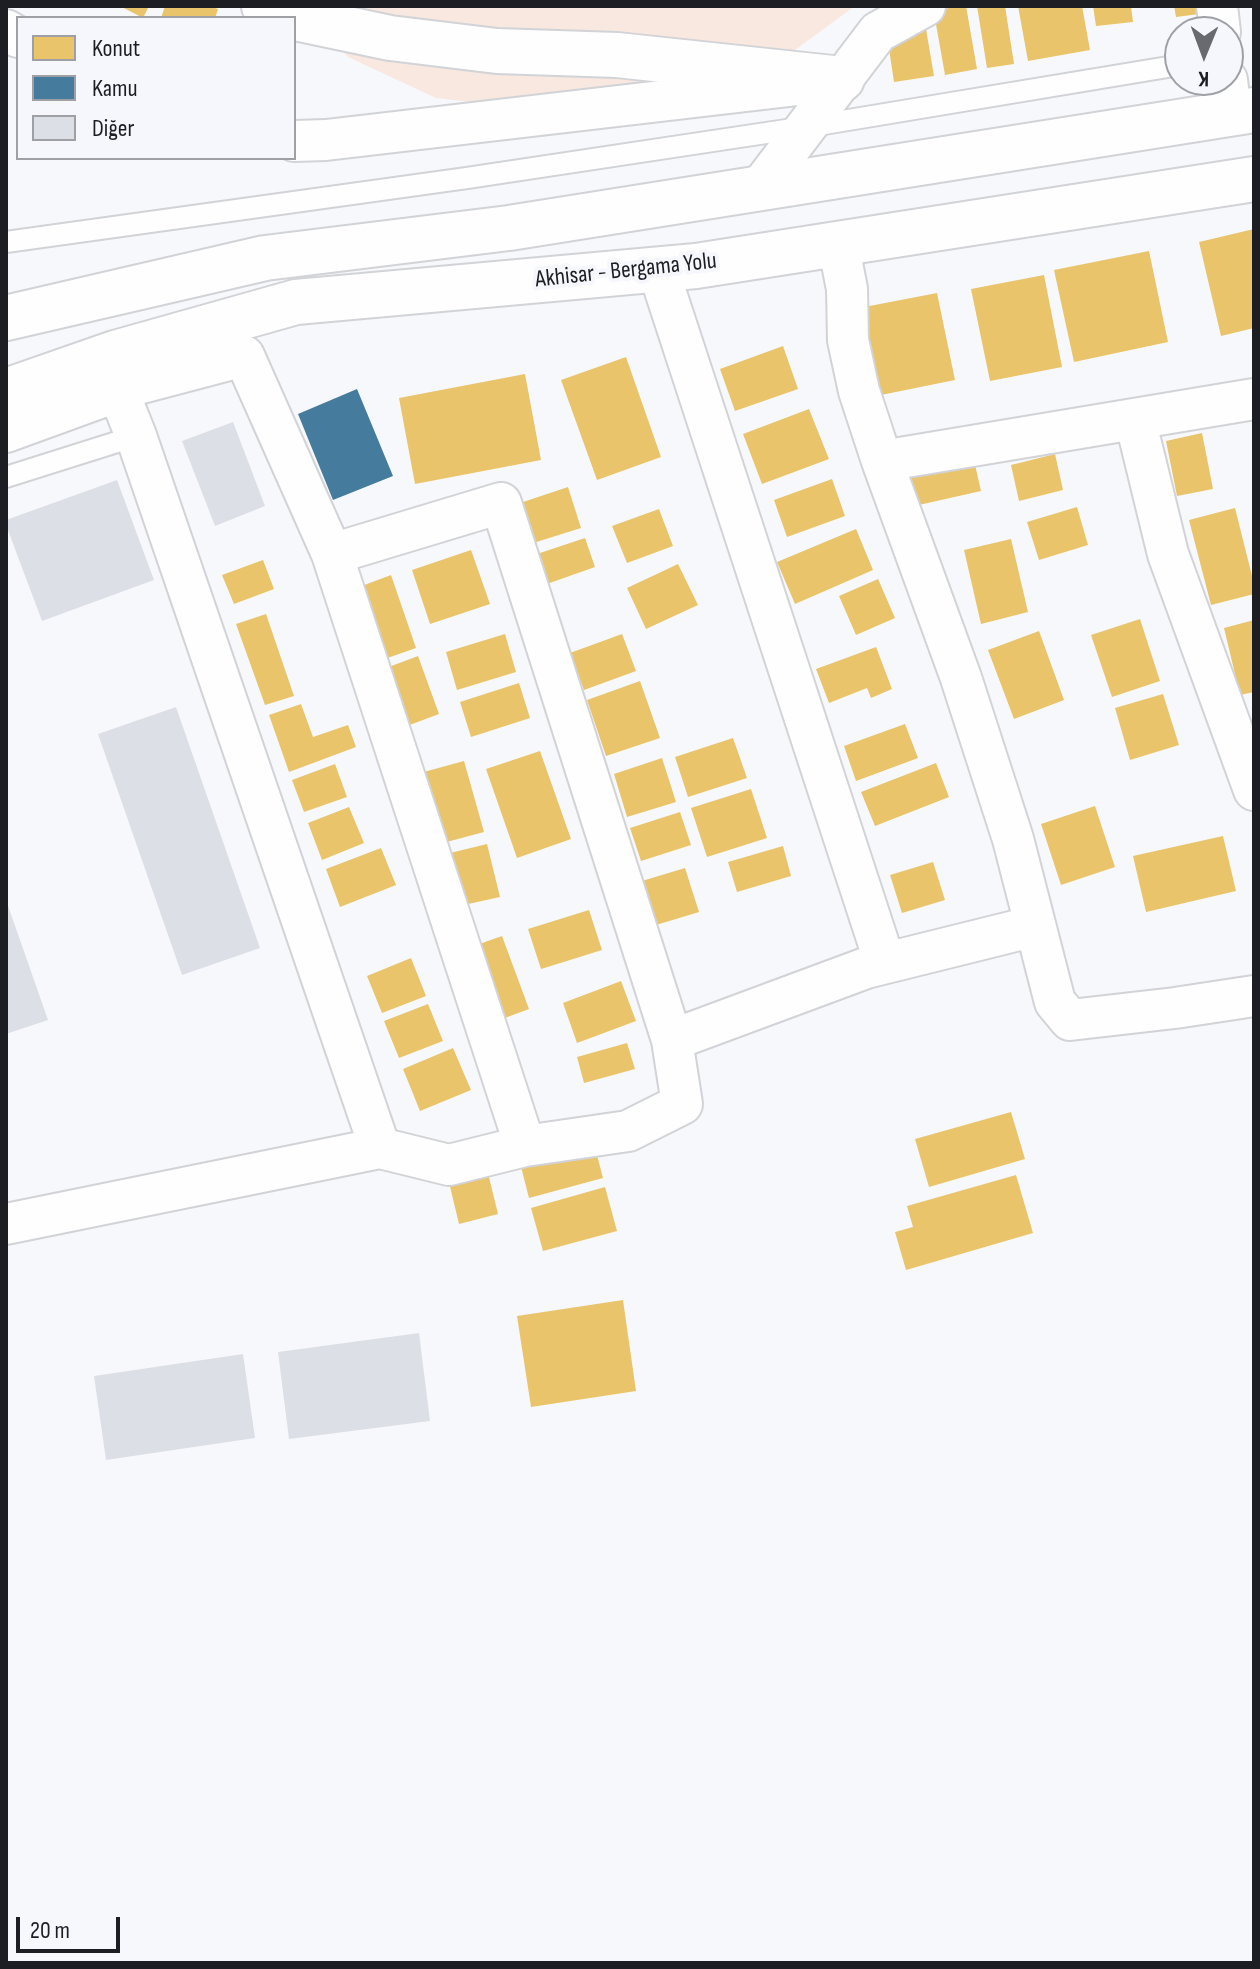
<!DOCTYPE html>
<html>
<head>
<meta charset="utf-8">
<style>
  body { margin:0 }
  #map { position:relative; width:1260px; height:1969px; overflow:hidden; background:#f7f8fc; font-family:"Sofia Sans Condensed",sans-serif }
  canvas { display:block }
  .frame { position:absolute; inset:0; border:8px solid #1c1e23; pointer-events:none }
  .legend { position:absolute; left:16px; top:16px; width:280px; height:144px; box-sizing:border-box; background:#f6f7fd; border:2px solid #9fa0a6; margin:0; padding:10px 14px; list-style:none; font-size:24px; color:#1c1e23 }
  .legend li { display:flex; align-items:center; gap:16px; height:40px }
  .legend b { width:40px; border:2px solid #9fa0a6 }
  .north { position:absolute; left:1164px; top:16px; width:80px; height:80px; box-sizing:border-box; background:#f6f7fd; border:2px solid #9fa0a6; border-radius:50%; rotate:181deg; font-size:22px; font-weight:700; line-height:32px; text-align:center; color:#1c1e23 }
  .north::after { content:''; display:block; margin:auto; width:28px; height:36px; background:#696a6f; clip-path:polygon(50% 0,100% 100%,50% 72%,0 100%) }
  .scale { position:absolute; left:16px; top:1917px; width:104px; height:36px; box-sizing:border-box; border:4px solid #1c1e23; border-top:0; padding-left:10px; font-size:24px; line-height:28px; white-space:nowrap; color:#1c1e23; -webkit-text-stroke:6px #f6f7fd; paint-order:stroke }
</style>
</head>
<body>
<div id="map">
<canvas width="1260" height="1969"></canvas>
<div class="frame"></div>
<ul class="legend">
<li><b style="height:22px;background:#e9c46a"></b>Konut</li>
<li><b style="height:22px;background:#457b9d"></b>Kamu</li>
<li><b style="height:22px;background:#dddfe7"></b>Diğer</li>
</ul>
<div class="north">K</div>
<div class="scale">20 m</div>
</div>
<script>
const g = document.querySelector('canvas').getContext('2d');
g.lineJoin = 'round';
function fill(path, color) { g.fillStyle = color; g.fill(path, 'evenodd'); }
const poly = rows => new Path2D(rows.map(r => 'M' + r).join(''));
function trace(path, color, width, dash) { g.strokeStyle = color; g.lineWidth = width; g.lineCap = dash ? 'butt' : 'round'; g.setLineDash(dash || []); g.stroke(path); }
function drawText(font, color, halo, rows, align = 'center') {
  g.font = font + ' "Sofia Sans Condensed",sans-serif'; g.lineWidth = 8; g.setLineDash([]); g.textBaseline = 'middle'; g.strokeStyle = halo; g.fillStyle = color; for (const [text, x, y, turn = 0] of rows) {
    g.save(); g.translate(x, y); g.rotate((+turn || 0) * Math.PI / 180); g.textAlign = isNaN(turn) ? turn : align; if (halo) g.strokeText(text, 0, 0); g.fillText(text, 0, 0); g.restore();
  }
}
const green = poly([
  [301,6,855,6,758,77,516,107,436,98,348,57]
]);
const homes = poly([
  [120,6,149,6,143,18],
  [165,6,209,6,218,9,215,18,161,18],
  [954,6,966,6,977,69,945,75,934,13],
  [977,6,1005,6,1014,64,987,68],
  [1018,6,1082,6,1090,50,1028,61],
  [1093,6,1131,6,1133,22,1096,26],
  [1174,6,1214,6,1215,12,1176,17],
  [925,23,934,76,894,82,888,42],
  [1254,229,1254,328,1221,336,1199,242],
  [1149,251,1168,342,1074,362,1054,270],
  [1044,275,1062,367,990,381,971,289],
  [937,293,955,380,871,397,854,309],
  [783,346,798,389,735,411,720,369],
  [626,357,661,457,597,480,561,380],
  [525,374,541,460,415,484,399,398],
  [809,409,829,459,762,484,743,434],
  [1202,433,1213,489,1177,496,1166,441],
  [971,447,981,491,901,509,891,465],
  [1055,454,1063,490,1019,501,1011,465],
  [832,479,845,516,787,537,774,500],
  [568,487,581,528,530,544,517,504],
  [1077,507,1088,545,1039,560,1027,522],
  [1235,508,1254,584,1254,594,1211,605,1189,520],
  [659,509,673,546,627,563,612,526],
  [856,529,873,570,795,604,777,562],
  [585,538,595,567,544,585,534,555],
  [1011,539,1028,612,981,624,964,550],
  [471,550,490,604,430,624,412,570],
  [263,560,274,589,234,604,222,575],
  [678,564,698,605,646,629,627,588],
  [391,575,416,648,376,662,351,590],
  [878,579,895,618,856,635,839,596],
  [266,614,294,696,265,705,236,624],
  [1140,619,1160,681,1112,697,1091,635],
  [1254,620,1254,692,1240,695,1224,628],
  [1039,631,1064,700,1014,719,988,650],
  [505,634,516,672,457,690,446,652],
  [622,634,636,671,584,690,570,653],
  [876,647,892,689,871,698,867,688,829,703,816,669],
  [418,656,439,714,399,729,378,671],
  [640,681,660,738,606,756,587,700],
  [519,683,530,718,471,737,460,702],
  [1163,694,1179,745,1130,760,1115,708],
  [301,704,313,737,348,725,356,747,289,772,269,715],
  [905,724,918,758,856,781,844,746],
  [733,738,747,778,688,797,675,757],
  [540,751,571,839,517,858,486,769],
  [662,758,676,802,627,817,614,774],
  [464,761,484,832,439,844,420,773],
  [936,763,949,797,875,826,861,792],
  [335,764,347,797,304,812,292,780],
  [751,789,767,838,707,857,691,808],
  [1095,806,1115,867,1061,885,1041,824],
  [349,807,364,843,322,860,308,823],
  [680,812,691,845,641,861,630,828],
  [1223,836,1236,891,1146,912,1133,856],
  [487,844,500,897,459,906,446,854],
  [783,846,791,876,737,892,728,862],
  [381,848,396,885,340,907,326,869],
  [933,862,945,900,902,913,890,875],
  [685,868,699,912,656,925,642,881],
  [589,910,602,950,541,969,528,929],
  [502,936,529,1009,494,1022,468,948],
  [411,958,426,996,382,1013,367,976],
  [621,981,636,1021,577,1043,563,1003],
  [428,1004,443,1041,399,1058,384,1021],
  [627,1043,635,1069,584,1083,577,1057],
  [453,1048,471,1090,420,1111,403,1069],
  [1011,1112,1025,1159,929,1187,915,1139],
  [593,1140,603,1178,529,1198,519,1159],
  [485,1161,498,1214,459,1224,446,1170],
  [1016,1175,1033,1233,906,1270,895,1232,913,1227,907,1206],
  [605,1187,617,1231,543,1251,531,1208],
  [623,1300,636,1391,531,1407,517,1316]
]);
const public = poly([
  [357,389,393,476,333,500,298,414]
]);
const building = poly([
  [233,422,265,506,215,526,182,441],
  [117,480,154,580,42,621,6,525,6,520],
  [176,707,260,948,182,975,98,734],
  [6,900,48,1020,6,1034],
  [419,1333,430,1421,289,1439,278,1352],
  [243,1354,255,1438,106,1460,94,1376]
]);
const lane = poly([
  [6,242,467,178,806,127,1180,65],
  [6,477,136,436]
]);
const street = poly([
  [1217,6,1220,32],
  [6,30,18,37],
  [1227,80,1231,114],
  [294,141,326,140,798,85],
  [759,189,878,32,925,6],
  [838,243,847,289,848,340,859,391,882,461,961,678,1013,839,1055,1002,1070,1020,1175,1008,1254,996],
  [658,269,885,963],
  [118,391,136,436,380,1148],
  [1135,419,1168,554,1254,790],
  [6,432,138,384,244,356,332,554,525,1146],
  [882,461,1254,399],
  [672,1040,866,968,1035,926],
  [6,1224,380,1148,449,1165,525,1146,628,1131,682,1104,672,1040,501,503,332,554]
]);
const secondary = poly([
  [264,6,281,15,390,38,497,51,617,55,842,79]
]);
const primary = poly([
  [6,318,265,258,509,228,1254,110],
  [6,391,115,353,296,302,696,266,1254,179]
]);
const streetNames = [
  ["Akhisar - Bergama Yolu",626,271,-6]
];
fill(green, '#f8e8df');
fill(homes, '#e9c46a');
fill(public, '#457b9d');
fill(building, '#dddfe7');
trace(lane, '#d2d3d7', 24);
trace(street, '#d2d3d7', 44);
trace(secondary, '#d2d3d7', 48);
trace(primary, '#d2d3d7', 48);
trace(lane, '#fefeff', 20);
trace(street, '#fefeff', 40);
trace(secondary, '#fefeff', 44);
trace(primary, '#fefeff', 44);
drawText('24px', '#1c1e23', '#f6f7fd', streetNames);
</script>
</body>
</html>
